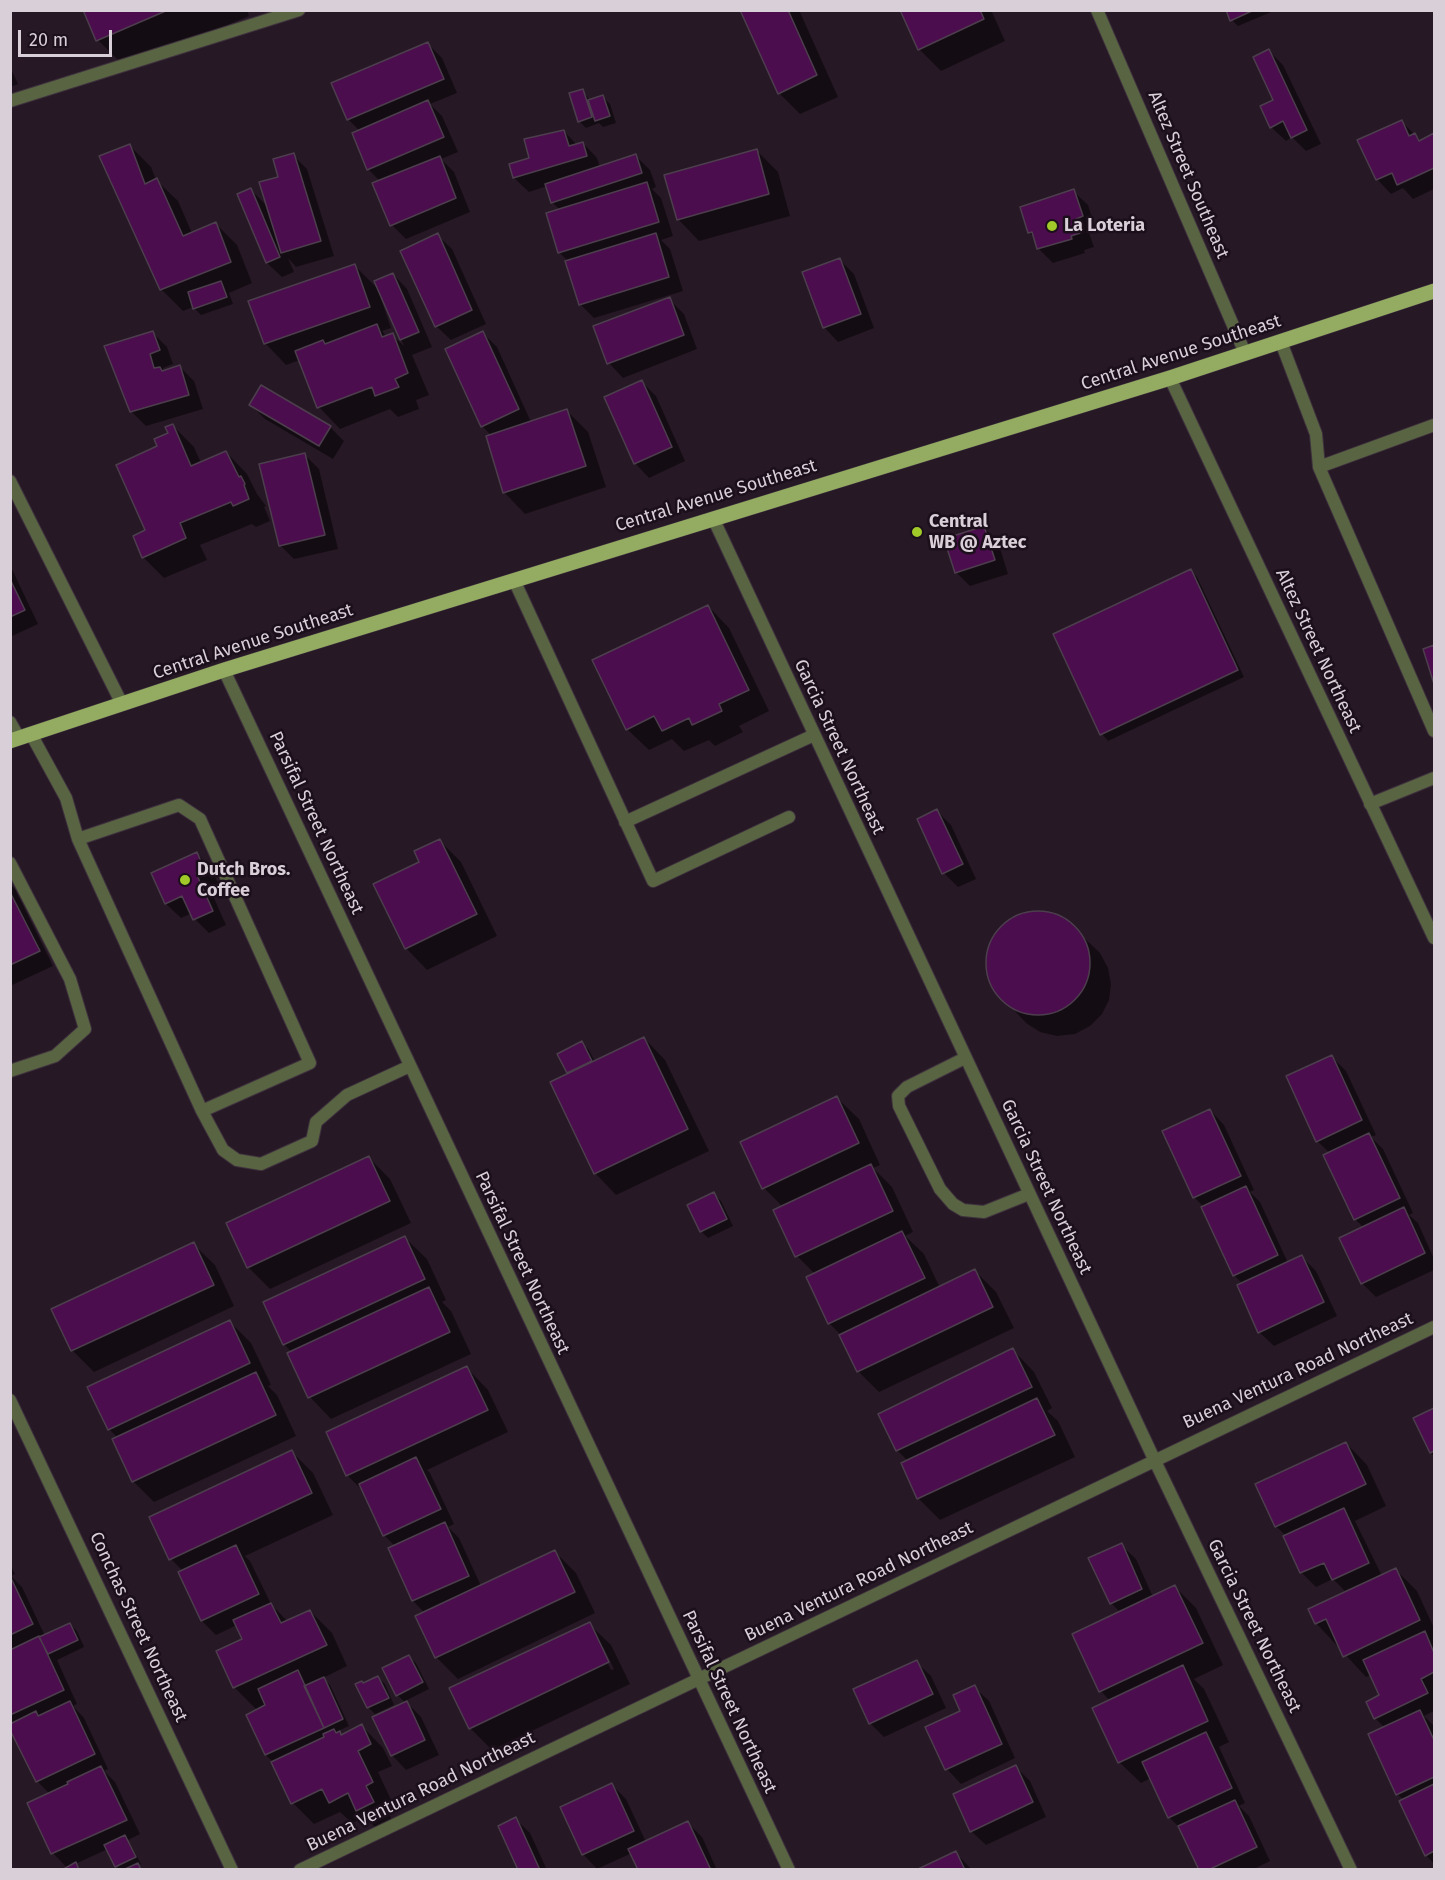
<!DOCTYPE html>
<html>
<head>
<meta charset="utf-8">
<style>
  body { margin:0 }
  #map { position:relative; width:1445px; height:1880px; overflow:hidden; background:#261825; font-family:"Fira Sans",sans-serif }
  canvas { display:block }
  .frame { position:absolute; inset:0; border:12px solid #d8cfd8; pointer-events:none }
  .scale { position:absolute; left:18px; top:30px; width:94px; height:27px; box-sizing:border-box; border:3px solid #d8cfd8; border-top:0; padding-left:8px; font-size:18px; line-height:21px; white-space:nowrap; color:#d8cfd8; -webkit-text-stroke:4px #1c0f1c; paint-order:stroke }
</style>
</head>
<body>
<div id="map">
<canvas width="1445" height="1880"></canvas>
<div class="frame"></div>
<div class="scale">20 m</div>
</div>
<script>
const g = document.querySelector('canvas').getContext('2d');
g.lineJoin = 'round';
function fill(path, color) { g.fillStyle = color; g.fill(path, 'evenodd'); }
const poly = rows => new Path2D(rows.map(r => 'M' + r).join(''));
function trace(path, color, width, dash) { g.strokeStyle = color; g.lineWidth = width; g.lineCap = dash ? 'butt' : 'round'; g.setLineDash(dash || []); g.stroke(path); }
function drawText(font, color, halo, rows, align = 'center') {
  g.font = font + ' "Fira Sans",sans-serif'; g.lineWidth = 5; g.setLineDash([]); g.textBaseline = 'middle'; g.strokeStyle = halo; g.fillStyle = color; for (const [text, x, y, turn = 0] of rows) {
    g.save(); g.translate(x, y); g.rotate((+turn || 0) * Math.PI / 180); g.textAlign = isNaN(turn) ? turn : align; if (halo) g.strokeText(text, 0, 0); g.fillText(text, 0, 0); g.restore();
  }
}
const shadow = poly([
  [85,10,247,10,249,16,126,68,98,40],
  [742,10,799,10,838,97,800,114,779,93],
  [901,10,991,10,1005,41,941,71,919,49],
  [1228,10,1276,10,1238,26,1232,20],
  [427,43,442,58,457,93,430,104,442,116,458,152,441,159,454,172,470,212,406,239,392,225,381,182,369,170,353,134,360,131,348,119],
  [1269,51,1283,65,1321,144,1306,151,1292,137,1286,141,1271,127,1275,100],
  [10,67,18,84,10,87],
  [583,91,590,101,603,97,610,104,616,123,603,127,599,123,586,128,579,121],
  [1401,121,1421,141,1434,135,1434,189,1413,199,1403,188,1391,194,1377,179],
  [564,131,577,145,583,143,597,158,600,167,636,156,650,170,656,187,652,189,661,198,673,236,661,240,670,249,683,291,594,318,580,304,569,262,559,252,560,210,552,202,547,186,529,192,514,178,511,165,531,159],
  [130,146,151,167,156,180,178,201,192,233,215,223,237,245,252,283,229,293,233,304,201,315,193,307,183,311,161,289,101,157],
  [756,150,778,172,790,216,699,241,678,219],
  [293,155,307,169,334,256,296,267,288,258,294,272,282,277,267,263,239,194,251,190,268,207,280,178],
  [1073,191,1088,205,1096,230,1089,233,1094,247,1084,250,1085,253,1053,263,1039,249,1035,238,1030,233],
  [437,235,452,249,486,324,451,340,436,326],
  [839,259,854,274,874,328,838,342,824,327],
  [355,266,380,291,393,274,407,289,432,347,412,355,429,395,416,400,419,409,398,417,390,409,340,429,319,407,300,360,286,365,265,343],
  [381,292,404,346,392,335,387,337,382,331,391,328,379,293],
  [669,299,684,314,697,349,623,378,609,363,595,327],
  [153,333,167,347,173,364,163,368,164,371,180,367,194,381,203,409,146,426,132,412,106,347],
  [483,333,497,347,531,422,567,411,588,432,606,487,525,514,504,492,492,436,482,426],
  [642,382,656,396,685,461,649,478,635,463],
  [251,405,330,427,344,441,333,459,265,419],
  [173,426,194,447,201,463,226,452,247,474,257,494,266,506,264,507,270,521,256,527,252,524,200,545,207,560,164,578,143,557,159,446,170,434],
  [304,454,319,469,338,549,294,559,280,545],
  [984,528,998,542,1008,574,970,586,956,572],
  [10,565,38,624,10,637],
  [1190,570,1197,577,1244,677,1108,741,1102,734],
  [708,606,729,628,769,711,739,726,743,732,715,746,709,740,684,751,672,739,649,750,627,729],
  [937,811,951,825,976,879,958,887,944,873],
  [440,841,461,862,497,936,427,970,406,948,421,862],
  [197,854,211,868,218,883,209,887,226,925,209,933,195,919,192,913,181,918,166,904,153,874],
  [10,884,15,889,53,966,10,986],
  [1034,912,1050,913,1065,920,1100,953,1108,968,1111,984,1109,1000,1102,1014,1090,1026,1075,1034,1057,1036,1040,1032,1026,1023,993,987,987,971,987,953,994,937,1004,925,1018,916],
  [644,1038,665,1060,709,1151,616,1195,595,1173,568,1072,582,1043,589,1050,595,1062],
  [1331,1056,1346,1071,1376,1135,1371,1137,1383,1149,1413,1213,1409,1215,1418,1223,1434,1259,1434,1270,1376,1297,1362,1283,1364,1228,1355,1219,1330,1153,1317,1141],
  [837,1098,859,1119,880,1165,873,1168,892,1187,913,1232,905,1236,924,1254,940,1288,975,1271,996,1292,1014,1328,879,1392,858,1371,842,1336,829,1323,815,1274,797,1256,783,1207,764,1188],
  [1210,1110,1224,1125,1254,1190,1250,1192,1260,1202,1288,1263,1302,1257,1316,1271,1337,1316,1274,1346,1259,1332,1243,1284,1234,1275,1204,1207,1194,1197],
  [369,1158,390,1179,411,1223,270,1289,248,1267],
  [714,1194,721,1201,733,1226,708,1238,701,1231],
  [405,1238,427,1259,446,1300,442,1302,451,1311,471,1354,331,1419,310,1397,292,1353,284,1344],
  [193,1244,215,1265,234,1306,94,1372,72,1350,53,1309],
  [230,1322,251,1343,271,1385,268,1386,277,1395,296,1436,154,1502,133,1481,118,1438,109,1429],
  [1013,1350,1034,1372,1052,1408,1047,1411,1058,1421,1075,1457,940,1520,918,1498,908,1461,897,1450],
  [467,1368,488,1390,508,1432,427,1470,430,1473,454,1524,448,1527,459,1538,481,1586,554,1551,576,1573,595,1613,458,1679,436,1657,425,1613,413,1601,390,1549,396,1547,384,1535,364,1492,347,1475],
  [1434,1409,1434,1456,1431,1453,1415,1419],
  [1346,1443,1367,1465,1386,1506,1355,1521,1382,1576,1396,1570,1417,1591,1434,1628,1434,1711,1424,1716,1434,1726,1434,1864,1426,1855,1404,1800,1397,1794,1385,1728,1375,1718,1381,1696,1371,1675,1366,1677,1316,1623,1347,1593,1333,1579,1316,1587,1302,1573,1286,1536,1276,1526],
  [292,1452,313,1473,333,1515,245,1556,250,1561,271,1604,288,1622,310,1611,332,1633,347,1666,323,1678,330,1685,349,1726,338,1731,342,1736,362,1726,383,1748,392,1766,378,1772,393,1804,386,1808,394,1824,379,1831,365,1817,352,1823,340,1812,314,1824,293,1803,273,1762,266,1755,258,1711,235,1688,218,1652,244,1639,237,1625,216,1635,202,1621,183,1571,171,1559],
  [1121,1545,1136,1559,1153,1597,1175,1587,1196,1608,1223,1665,1194,1679,1204,1689,1229,1742,1219,1747,1245,1803,1239,1806,1249,1816,1270,1861,1252,1870,1200,1870,1182,1830,1169,1817,1151,1778,1141,1783,1119,1762,1110,1701,1101,1691,1120,1612,1111,1603],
  [10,1564,15,1574,11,1576,22,1587,45,1636,70,1624,77,1631,84,1647,57,1660,77,1704,73,1706,84,1718,108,1769,104,1771,115,1782,140,1834,128,1840,141,1864,138,1865,143,1870,119,1870,108,1849,75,1864,81,1870,65,1870,67,1868,53,1853,29,1803,50,1794,37,1781,14,1724,10,1721],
  [589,1624,611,1645,630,1684,492,1750,470,1728],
  [600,1647,603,1647,614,1669,611,1670],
  [409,1657,416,1663,429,1689,405,1701,421,1717,439,1755,406,1770,392,1755,406,1703,397,1695],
  [916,1662,931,1676,946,1708,884,1737,870,1723],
  [378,1678,385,1684,394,1705,375,1714,368,1707,363,1684],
  [974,1687,989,1701,1015,1758,961,1784,947,1769,927,1728,962,1711],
  [1015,1766,1030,1781,1046,1817,986,1845,971,1831],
  [612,1785,626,1799,646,1842,688,1823,702,1837,717,1870,640,1870,632,1853,597,1869,583,1854],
  [515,1819,530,1833,547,1870,520,1870],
  [956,1853,972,1870,920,1870]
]);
const building = poly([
  [83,10,168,10,96,41,83,10],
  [740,10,788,10,817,75,778,94,740,10],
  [900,10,980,10,984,19,918,50,900,10],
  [1226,10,1254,10,1230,21,1226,10],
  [428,42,444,79,347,120,331,83,428,42],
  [1269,49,1307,130,1291,138,1283,121,1270,128,1260,106,1273,100,1253,57,1269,49],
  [583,89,592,117,578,122,569,93,583,89],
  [603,95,610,116,595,121,588,100,603,95],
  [428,100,444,137,367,170,352,133,428,100],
  [1402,120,1409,136,1415,133,1419,141,1434,133,1434,168,1397,185,1392,173,1376,180,1357,140,1402,120],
  [564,130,569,146,583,142,587,156,513,178,509,164,529,158,524,139,564,130],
  [130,144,145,184,157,178,183,236,216,222,231,262,160,290,99,156,130,144],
  [757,149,769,194,677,220,664,175,757,149],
  [294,153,321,241,281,253,259,182,278,177,273,159,294,153],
  [636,154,642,173,551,203,545,184,636,154],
  [440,156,456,198,390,226,372,183,440,156],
  [647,182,659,222,558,253,546,213,647,182],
  [251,188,280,257,266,263,237,194,251,188],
  [1074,189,1083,216,1076,219,1080,233,1071,236,1072,239,1037,249,1032,232,1028,233,1020,207,1074,189],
  [438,233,472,310,435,327,400,251,438,233],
  [656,233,669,277,579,305,565,261,656,233],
  [840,258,861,314,823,328,802,272,840,258],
  [355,264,370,307,264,344,248,301,355,264],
  [393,273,419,332,400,340,374,281,393,273],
  [221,281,227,297,193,309,188,292,221,281],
  [670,297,684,335,607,364,593,326,670,297],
  [377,324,382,337,393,333,408,373,395,379,399,387,375,396,372,387,317,408,295,351,323,340,325,344,377,324],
  [153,331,160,350,150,354,154,368,160,367,162,371,180,365,189,395,130,412,104,346,153,331],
  [483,331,519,409,481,427,445,349,483,331],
  [642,380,672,447,634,464,604,397,642,380],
  [261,385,331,426,319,446,249,405,261,385],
  [567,409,586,466,503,493,486,436,567,409],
  [173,424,191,466,226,451,239,477,241,476,245,484,244,485,249,499,233,506,231,502,180,523,186,538,142,558,133,536,145,530,116,465,157,446,154,439,168,433,165,427,173,424],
  [305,453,325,535,279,546,259,464,305,453],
  [984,526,995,560,955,573,944,539,984,526],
  [1191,569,1238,670,1100,735,1053,634,1191,569],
  [10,579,25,610,10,617,10,579],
  [708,605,749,690,719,704,722,711,692,725,689,718,662,731,654,716,626,730,592,660,708,605],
  [1434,645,1434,684,1423,649,1434,645],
  [937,809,963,864,942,874,917,819,937,809],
  [440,839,477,914,405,949,373,884,419,862,414,851,440,839],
  [197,852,204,869,196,873,213,911,193,920,182,896,165,904,151,873,197,852],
  [10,892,40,951,10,965,10,892],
  '986 963a52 52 0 1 1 104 0a52 52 0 1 1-104 0Z',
  [644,1037,688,1129,594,1174,550,1082,644,1037],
  [582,1041,592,1061,567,1073,557,1054,582,1041],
  [1332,1055,1362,1120,1316,1142,1286,1076,1332,1055],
  [837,1096,859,1143,762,1189,740,1142,837,1096],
  [1210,1109,1241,1176,1193,1198,1162,1131,1210,1109],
  [1369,1133,1400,1198,1354,1220,1323,1155,1369,1133],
  [369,1156,390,1201,247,1268,226,1223,369,1156],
  [871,1164,893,1211,795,1257,773,1210,871,1164],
  [1246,1186,1278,1255,1233,1276,1201,1207,1246,1186],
  [714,1192,727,1219,700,1232,687,1205,714,1192],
  [1404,1207,1425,1253,1361,1284,1339,1238,1404,1207],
  [902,1231,925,1278,828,1324,806,1277,902,1231],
  [405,1236,425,1279,283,1345,263,1302,405,1236],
  [194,1242,214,1285,71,1351,51,1309,194,1242],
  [1302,1255,1324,1302,1258,1333,1237,1285,1302,1255],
  [975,1269,993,1307,857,1372,839,1335,975,1269],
  [429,1287,450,1332,308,1398,287,1353,429,1287],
  [230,1320,250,1363,108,1430,87,1387,230,1320],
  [1013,1348,1032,1387,896,1451,878,1414,1013,1348],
  [467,1366,488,1410,346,1476,326,1432,467,1366],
  [256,1372,276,1415,132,1482,112,1439,256,1372],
  [1037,1398,1055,1435,917,1499,901,1463,1037,1398],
  [1434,1408,1434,1451,1430,1453,1413,1418,1434,1408],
  [1346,1442,1366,1484,1275,1527,1255,1484,1346,1442],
  [292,1450,312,1493,169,1560,149,1517,292,1450],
  [416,1457,441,1509,383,1536,359,1484,416,1457],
  [1344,1508,1369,1563,1332,1580,1324,1563,1300,1573,1283,1536,1344,1508],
  [445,1522,469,1576,412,1601,388,1548,445,1522],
  [1122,1543,1142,1589,1110,1604,1088,1558,1122,1543],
  [236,1545,259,1594,201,1621,178,1572,236,1545],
  [555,1550,575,1592,435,1658,415,1616,555,1550],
  [1396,1568,1420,1620,1343,1657,1326,1619,1315,1624,1308,1609,1396,1568],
  [10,1576,33,1624,10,1635,10,1576],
  [1175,1585,1203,1643,1099,1692,1072,1634,1175,1585],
  [271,1603,281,1623,310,1610,327,1645,233,1688,216,1651,242,1639,233,1620,271,1603],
  [590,1622,609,1662,469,1729,449,1688,590,1622],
  [70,1623,78,1640,48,1654,39,1637,70,1623],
  [1425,1631,1434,1653,1434,1672,1421,1679,1428,1693,1374,1719,1366,1702,1379,1695,1363,1660,1425,1631],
  [39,1636,64,1690,10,1715,10,1650,39,1636],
  [409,1655,423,1682,396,1696,382,1668,409,1655],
  [917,1660,933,1694,869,1724,853,1689,917,1660],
  [1183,1665,1208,1721,1118,1763,1092,1708,1183,1665],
  [298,1670,324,1728,265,1755,246,1715,265,1705,258,1689,298,1670],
  [378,1676,389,1698,367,1708,355,1684,362,1681,363,1683,378,1676],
  [324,1677,343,1719,324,1728,304,1686,324,1677],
  [975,1685,1002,1744,945,1770,925,1727,960,1711,953,1695,975,1685],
  [70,1701,95,1754,36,1782,10,1730,10,1724,36,1711,38,1716,70,1701],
  [407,1701,425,1740,391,1756,372,1717,407,1701],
  [1420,1710,1434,1740,1434,1777,1396,1795,1368,1734,1420,1710],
  [362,1724,371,1744,358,1751,373,1782,366,1786,374,1802,356,1811,348,1793,329,1803,322,1789,291,1804,271,1762,324,1737,323,1734,334,1729,336,1733,340,1731,341,1735,362,1724],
  [1206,1732,1232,1788,1168,1818,1142,1762,1206,1732],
  [1016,1765,1033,1802,970,1832,953,1794,1016,1765],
  [101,1766,127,1820,51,1854,27,1803,68,1784,67,1782,101,1766],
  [612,1783,634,1831,582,1855,560,1807,612,1783],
  [1434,1784,1434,1851,1425,1856,1399,1801,1434,1784],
  [1235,1800,1257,1847,1208,1870,1199,1870,1178,1826,1235,1800],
  [516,1817,540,1870,518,1870,498,1826,516,1817],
  [688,1821,711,1870,638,1870,628,1849,688,1821],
  [125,1835,136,1857,115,1867,104,1845,125,1835],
  [956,1851,965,1870,916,1870,956,1851],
  [76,1862,79,1870,62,1870,76,1862],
  [138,1863,141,1870,123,1870,138,1863]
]);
const service = poly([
  [1281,342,1316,434,1319,467,1434,731],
  [1319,467,1434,425],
  [10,481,122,704],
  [514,580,653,881,789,817],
  [10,722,19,738],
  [31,734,66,798,78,839,202,1111,223,1150,237,1160,261,1164,312,1141,316,1122,347,1095,410,1066],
  [1370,804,1434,778],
  [625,822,814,735],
  [78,839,179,805,200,819,310,1063,202,1111],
  [10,863,70,979,85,1029,55,1056,10,1071],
  [965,1058,907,1087,898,1096,899,1106,940,1189,953,1204,963,1210,984,1212,1029,1194]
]);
const minor = poly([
  [1097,10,1245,353],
  [10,101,299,10],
  [1170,378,1434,938],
  [713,518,1154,1459,1351,1870],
  [224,670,789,1870],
  [10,1400,232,1870],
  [300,1870,1434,1327]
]);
const primary = poly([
  [10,741,224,670,1170,378,1434,291]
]);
const markers = [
  [1052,226,6,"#a1c92a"],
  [917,532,6,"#a1c92a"],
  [185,880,6,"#a1c92a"]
];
const streetNames = [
  ["Altez Street Southeast",1188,175,67],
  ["Central Avenue Southeast",1181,353,-18],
  ["Central Avenue Southeast",716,496,-17],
  ["Central Avenue Southeast",253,642,-18],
  ["Altez Street Northeast",1318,651,65],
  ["Garcia Street Northeast",839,747,65],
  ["Parsifal Street Northeast",316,823,65],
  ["Garcia Street Northeast",1046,1187,65],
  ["Parsifal Street Northeast",522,1263,65],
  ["Buena Ventura Road Northeast",1298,1371,-25],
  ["Buena Ventura Road Northeast",859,1582,-26],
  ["Garcia Street Northeast",1254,1626,64],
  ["Conchas Street Northeast",138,1627,65],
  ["Parsifal Street Northeast",729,1702,65],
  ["Buena Ventura Road Northeast",421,1792,-26]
];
const poiNames = [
  ["La Loteria",1064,226],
  ["Central",929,522],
  ["WB @ Aztec",929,543],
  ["Dutch Bros.",197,870],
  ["Coffee",197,891]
];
fill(shadow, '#0007');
fill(building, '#4b0d4d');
trace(building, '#4d3e4d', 1.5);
trace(service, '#3f323e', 14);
trace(minor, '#3f323e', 14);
trace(primary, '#3f323e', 16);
trace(service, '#596442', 12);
trace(minor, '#596442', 12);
trace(primary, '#94ac62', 15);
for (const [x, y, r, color] of markers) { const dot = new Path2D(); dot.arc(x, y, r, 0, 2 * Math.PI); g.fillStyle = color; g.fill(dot); trace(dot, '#1c0f1c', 2); }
drawText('18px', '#d8cfd8', '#1c0f1c', streetNames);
drawText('bold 18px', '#d8cfd8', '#1c0f1c', poiNames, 'left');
</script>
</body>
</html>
